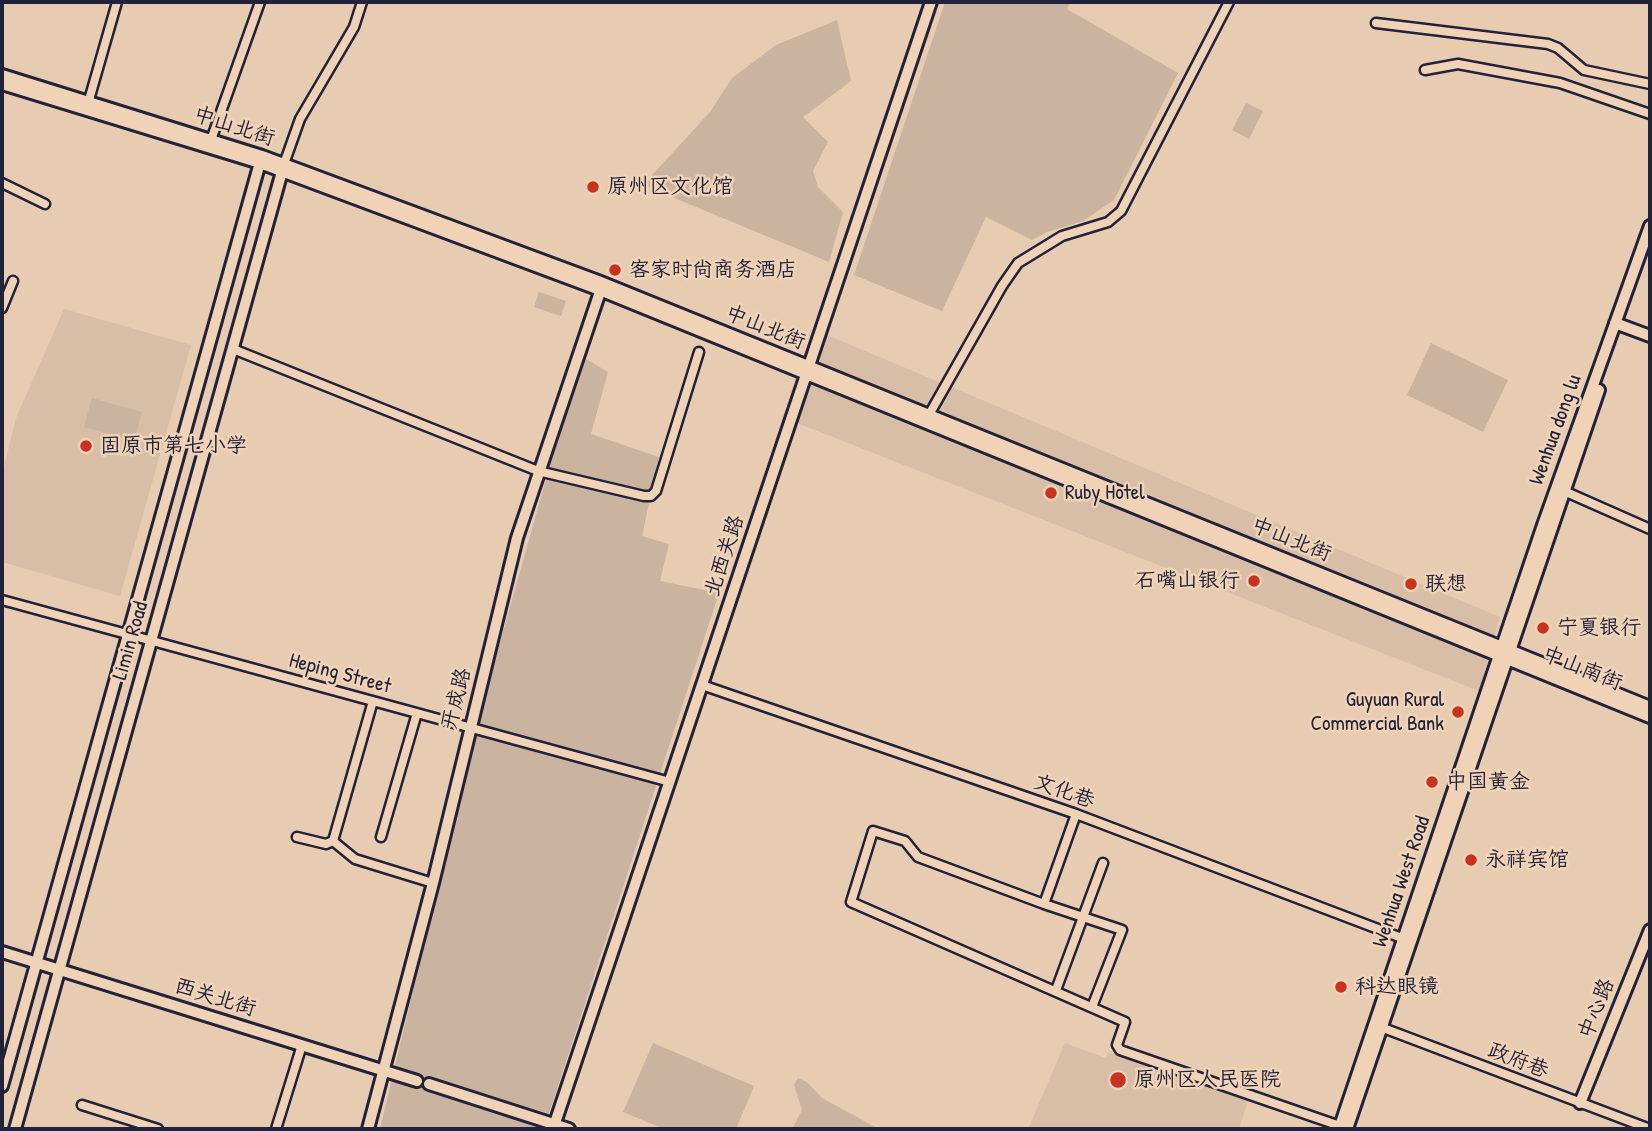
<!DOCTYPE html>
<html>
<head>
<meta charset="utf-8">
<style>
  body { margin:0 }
  #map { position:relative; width:1652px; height:1131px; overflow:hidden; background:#e8ccb1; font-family:"Patrick Hand",sans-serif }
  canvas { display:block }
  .frame { position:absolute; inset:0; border:4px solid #22223b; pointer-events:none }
</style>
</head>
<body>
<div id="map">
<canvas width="1652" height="1131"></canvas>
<div class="frame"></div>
</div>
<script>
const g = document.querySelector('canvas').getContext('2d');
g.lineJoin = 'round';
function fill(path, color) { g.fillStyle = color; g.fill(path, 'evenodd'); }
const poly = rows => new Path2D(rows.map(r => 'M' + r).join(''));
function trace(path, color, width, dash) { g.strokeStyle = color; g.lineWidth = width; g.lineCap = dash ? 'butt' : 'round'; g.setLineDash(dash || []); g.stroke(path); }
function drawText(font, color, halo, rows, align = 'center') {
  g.font = font + ' "Patrick Hand","LXGW WenKai TC",sans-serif'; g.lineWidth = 5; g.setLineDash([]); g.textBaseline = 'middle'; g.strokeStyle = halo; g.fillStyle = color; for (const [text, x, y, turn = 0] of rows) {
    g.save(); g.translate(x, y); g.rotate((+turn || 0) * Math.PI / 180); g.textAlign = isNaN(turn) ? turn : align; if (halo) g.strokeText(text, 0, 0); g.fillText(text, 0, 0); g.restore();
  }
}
const built = poly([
  [64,309,191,345,120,596,2,562,2,475,16,418],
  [827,335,1500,617,1479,691,797,423],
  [1065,1043,1106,1058,1108,1052,1248,1101,1239,1129,1028,1129]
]);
const green = poly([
  [945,2,1070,2,1067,9,1178,73,1114,200,1083,221,1047,232,1032,240,986,217,942,311,854,275],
  [837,20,851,81,803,117,828,142,813,171,818,187,843,212,829,262,643,185,710,112,732,78,776,45],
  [1246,103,1263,111,1249,139,1232,130],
  [539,292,566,301,561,316,534,307],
  [1431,343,1508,380,1483,432,1407,395],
  [586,359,608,372,591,434,659,457,642,536,669,544,660,581,719,593,544,1129,380,1129,473,739,551,461],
  [92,398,142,412,134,441,84,427],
  [653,1043,754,1086,736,1129,664,1129,623,1112],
  [798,1078,807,1082,822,1098,879,1129,792,1129,802,1110,794,1085]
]);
const street = poly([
  [1376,23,1548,44,1558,48,1584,70,1650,84],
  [1425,70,1458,64,1560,83,1650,114],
  [89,100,117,2],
  [211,140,260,2],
  [284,164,300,119,354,27,362,2],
  [2,183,45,204],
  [2,308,13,281],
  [233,349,538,471,644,496,651,496,656,491,699,352],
  [930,413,1002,286,1018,263,1062,236,1108,222,1121,211,1229,2],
  [1564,491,1650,529],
  [2,600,670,782],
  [702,685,1076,814,1407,940],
  [1076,814,1044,904,918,857,905,841,873,831,851,902,1125,1022,1117,1045,1120,1050,1340,1126],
  [297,837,326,844,333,841],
  [381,837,417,713],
  [333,841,373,701],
  [333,841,355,859,433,883],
  [1044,904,1122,930,1092,1007],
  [1056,990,1103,863],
  [1378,1026,1650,1129],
  [82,1105,158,1129],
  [276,1129,302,1045]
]);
const secondary = poly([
  [2,75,262,156,598,281,1650,707],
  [2,84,260,163,600,290,1650,717],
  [1615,323,1650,336],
  [2,952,417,1081],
  [429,1084,569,1129],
  [2,1086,261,159],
  [1580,1103,1650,930],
  [555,1123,931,2],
  [15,1129,283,168],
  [368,1129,433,883,517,538,602,286],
  [1339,1129,1543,525,1650,226],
  [1347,1129,1599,390]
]);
const markers = [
  [593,187,7,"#c8321e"],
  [615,270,7,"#c8321e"],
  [86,446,7,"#c8321e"],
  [1051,493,7,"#c8321e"],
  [1254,581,7,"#c8321e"],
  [1411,584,7,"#c8321e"],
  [1543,628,7,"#c8321e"],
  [1458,712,7,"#c8321e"],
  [1432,782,7,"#c8321e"],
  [1471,860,7,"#c8321e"],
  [1341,987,7,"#c8321e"],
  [1118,1080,9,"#c8321e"]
];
const streetNames = [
  ["中山北街",234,127,18],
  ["中山北街",765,328,22],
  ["Wenhua dong lu",1556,430,-70],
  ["中山北街",1291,540,22],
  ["北西关路",725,556,-72],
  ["Limin Road",131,641,-74],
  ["中山南街",1582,669,22],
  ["Heping Street",340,674,15],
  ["开成路",457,699,-76],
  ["文化巷",1064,792,19],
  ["Wenhua West Road",1402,882,-71],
  ["西关北街",215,998,17],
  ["中心路",1597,1009,-68],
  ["政府巷",1518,1061,21]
];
const poiNames = [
  ["原州区文化馆",607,187],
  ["客家时尚商务酒店",629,270],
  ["固原市第七小学",100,446],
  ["Ruby Hotel",1065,493],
  ["石嘴山银行",1240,581,"right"],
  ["联想",1425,584],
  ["宁夏银行",1557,628],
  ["Guyuan Rural",1444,700,"right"],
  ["Commercial Bank",1444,724,"right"],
  ["中国黄金",1446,782],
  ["永祥宾馆",1485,860],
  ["科达眼镜",1355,987],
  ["原州区人民医院",1134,1080]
];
fill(built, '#d8bea7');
fill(green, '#cab39f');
trace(street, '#22223b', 13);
trace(secondary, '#22223b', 16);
trace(street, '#f0d3b6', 8);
trace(secondary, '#f0d3b6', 10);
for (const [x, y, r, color] of markers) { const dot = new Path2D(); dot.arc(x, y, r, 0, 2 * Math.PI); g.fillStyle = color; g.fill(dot); trace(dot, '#f0d3b6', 2.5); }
drawText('21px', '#22223b', '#f0d3b6', streetNames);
drawText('21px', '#22223b', '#f0d3b6', poiNames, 'left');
</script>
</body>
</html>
